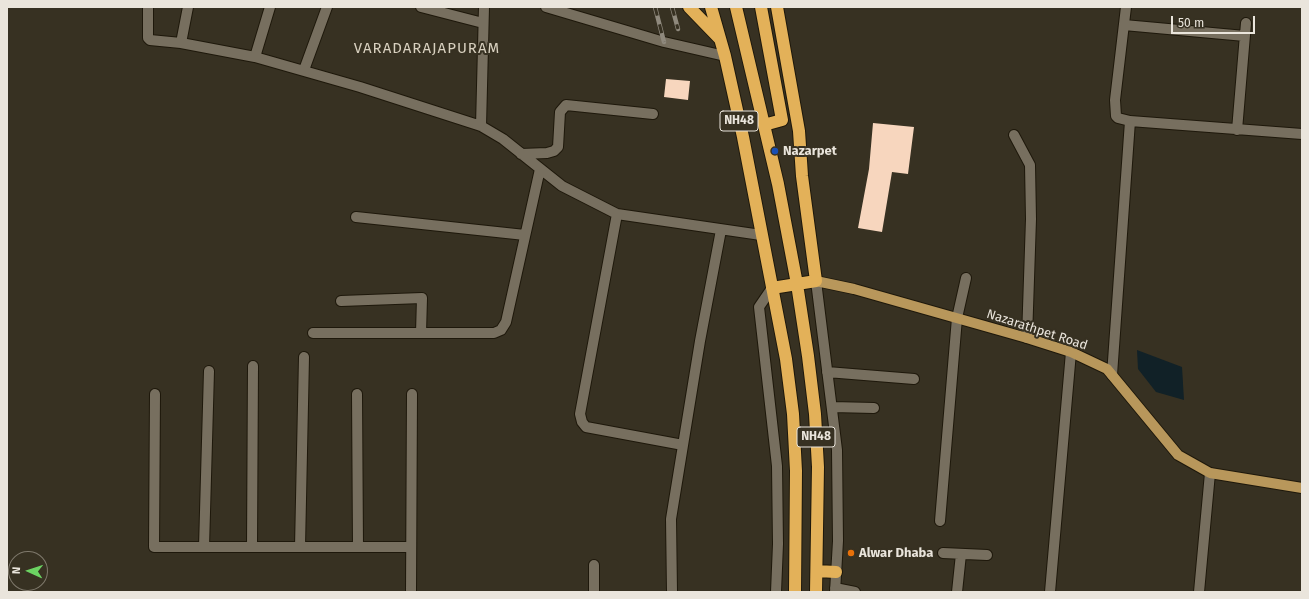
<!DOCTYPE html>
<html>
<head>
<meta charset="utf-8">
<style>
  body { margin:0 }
  #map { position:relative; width:1309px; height:599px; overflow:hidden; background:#373122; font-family:"Fira Sans",sans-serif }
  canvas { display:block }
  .frame { position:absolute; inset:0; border:8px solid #eae5dc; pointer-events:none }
  .north { position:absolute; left:8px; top:551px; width:40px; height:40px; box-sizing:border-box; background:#373122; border:1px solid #7f796c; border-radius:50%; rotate:273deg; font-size:11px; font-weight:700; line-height:16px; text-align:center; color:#eae5dc }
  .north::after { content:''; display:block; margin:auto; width:14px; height:18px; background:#6cd362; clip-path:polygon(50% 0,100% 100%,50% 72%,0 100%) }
  .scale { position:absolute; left:1171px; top:16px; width:84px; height:18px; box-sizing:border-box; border:2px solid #eae5dc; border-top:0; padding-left:5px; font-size:12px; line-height:14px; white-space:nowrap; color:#eae5dc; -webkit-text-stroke:3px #373122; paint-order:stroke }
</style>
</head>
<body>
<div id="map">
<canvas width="1309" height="599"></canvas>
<div class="frame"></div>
<div class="north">N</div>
<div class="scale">50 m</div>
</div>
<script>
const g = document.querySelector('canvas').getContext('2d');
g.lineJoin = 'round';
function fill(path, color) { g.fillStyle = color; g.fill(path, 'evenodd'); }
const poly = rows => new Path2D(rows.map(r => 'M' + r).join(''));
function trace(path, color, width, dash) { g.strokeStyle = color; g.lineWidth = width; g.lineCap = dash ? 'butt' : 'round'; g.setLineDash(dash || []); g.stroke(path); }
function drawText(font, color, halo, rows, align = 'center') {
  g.font = font + ' "Fira Sans",sans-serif'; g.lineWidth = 4; g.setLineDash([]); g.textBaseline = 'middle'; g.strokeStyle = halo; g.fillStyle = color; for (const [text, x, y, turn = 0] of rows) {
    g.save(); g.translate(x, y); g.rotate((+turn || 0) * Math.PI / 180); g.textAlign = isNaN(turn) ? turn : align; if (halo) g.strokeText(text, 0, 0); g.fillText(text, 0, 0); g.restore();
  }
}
const water = poly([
  [1137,350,1182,367,1184,400,1156,392,1138,369]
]);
const building = poly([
  [666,79,690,81,688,100,664,97],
  [873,123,914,127,908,174,892,172,882,232,858,228,869,169]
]);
const minor = poly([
  [148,7,148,38,150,40,181,43,255,57,360,87,481,126,503,139,562,186,617,214,761,235],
  [421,7,483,23],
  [546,7,664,42,725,56],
  [1124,25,1245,36],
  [181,43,188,7],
  [255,57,270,7],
  [304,70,327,7],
  [1130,121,1302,134],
  [481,126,484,7],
  [1237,130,1246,23],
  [1014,135,1030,165,1031,219,1027,338],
  [521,154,547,153,554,151,558,147,560,112,566,105,653,114],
  [617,214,580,414,582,422,586,427,683,445],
  [356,217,525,235],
  [816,281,837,450,838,541,835,592],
  [772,288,759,307,777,466,778,544,776,592],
  [341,301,422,298,421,333],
  [313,333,494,333,501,330,506,322,540,169],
  [827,372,914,379],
  [1112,375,1130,121,1118,118,1116,116,1115,100,1126,7],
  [155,394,154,547,411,547],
  [357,394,358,547],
  [832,407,874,408],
  [940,521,957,318,966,278],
  [204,547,209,371],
  [252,547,253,366],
  [300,547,304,357],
  [943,553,987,555],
  [835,588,855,592],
  [411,592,412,394],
  [594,592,594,565],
  [672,592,671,519,700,341,721,230],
  [957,592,961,554],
  [1050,592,1071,352],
  [1199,592,1210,473]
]);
const major = poly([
  [816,281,854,289,1027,338,1071,352,1107,369,1178,455,1210,473,1302,488]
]);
const highway = poly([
  [689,7,719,38],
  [711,7,725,56,743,137,786,359,793,414,796,471,795,592],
  [736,7,778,184,797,284,808,356,815,414,818,467,816,592],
  [761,7,782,120,764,125],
  [772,288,816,281,802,176,799,131,777,7],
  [817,571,836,572]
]);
const rail = poly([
  [655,7,664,42],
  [672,7,678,29]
]);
const markers = [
  [775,151,4,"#1a4fb4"],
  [851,553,4,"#e8710a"]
];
const shields = [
  [739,121,38],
  [816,437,38]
];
const shieldNames = [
  ["NH48",739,121],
  ["NH48",816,437]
];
const poiNames = [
  ["Nazarpet",783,151],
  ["Alwar Dhaba",859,553]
];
const streetNames = [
  ["Nazarathpet Road",1037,330,18]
];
const quarterNames = [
  ["VARADARAJAPURAM",427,49]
];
fill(water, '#112127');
fill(building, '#f7d6be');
trace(minor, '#1e180b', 12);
trace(major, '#1e180b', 12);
trace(highway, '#1e180b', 14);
trace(minor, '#776f5f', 10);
trace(major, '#b8975b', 10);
trace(highway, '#e3b159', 12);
trace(rail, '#8f897d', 4.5);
trace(rail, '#373122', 3, [9]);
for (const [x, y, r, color] of markers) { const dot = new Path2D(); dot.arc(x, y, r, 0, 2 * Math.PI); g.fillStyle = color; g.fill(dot); trace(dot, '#373122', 1.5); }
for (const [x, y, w] of shields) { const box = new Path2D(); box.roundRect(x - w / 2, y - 10, w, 20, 3); g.fillStyle = '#373122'; g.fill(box); trace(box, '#eae5dc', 1); }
drawText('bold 12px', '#eae5dc', null, shieldNames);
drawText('bold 13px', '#eae5dc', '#373122', poiNames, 'left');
drawText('13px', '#eae5dc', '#373122', streetNames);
g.letterSpacing = '1px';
drawText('15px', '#d8d0bf', '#373122', quarterNames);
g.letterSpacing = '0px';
</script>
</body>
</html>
